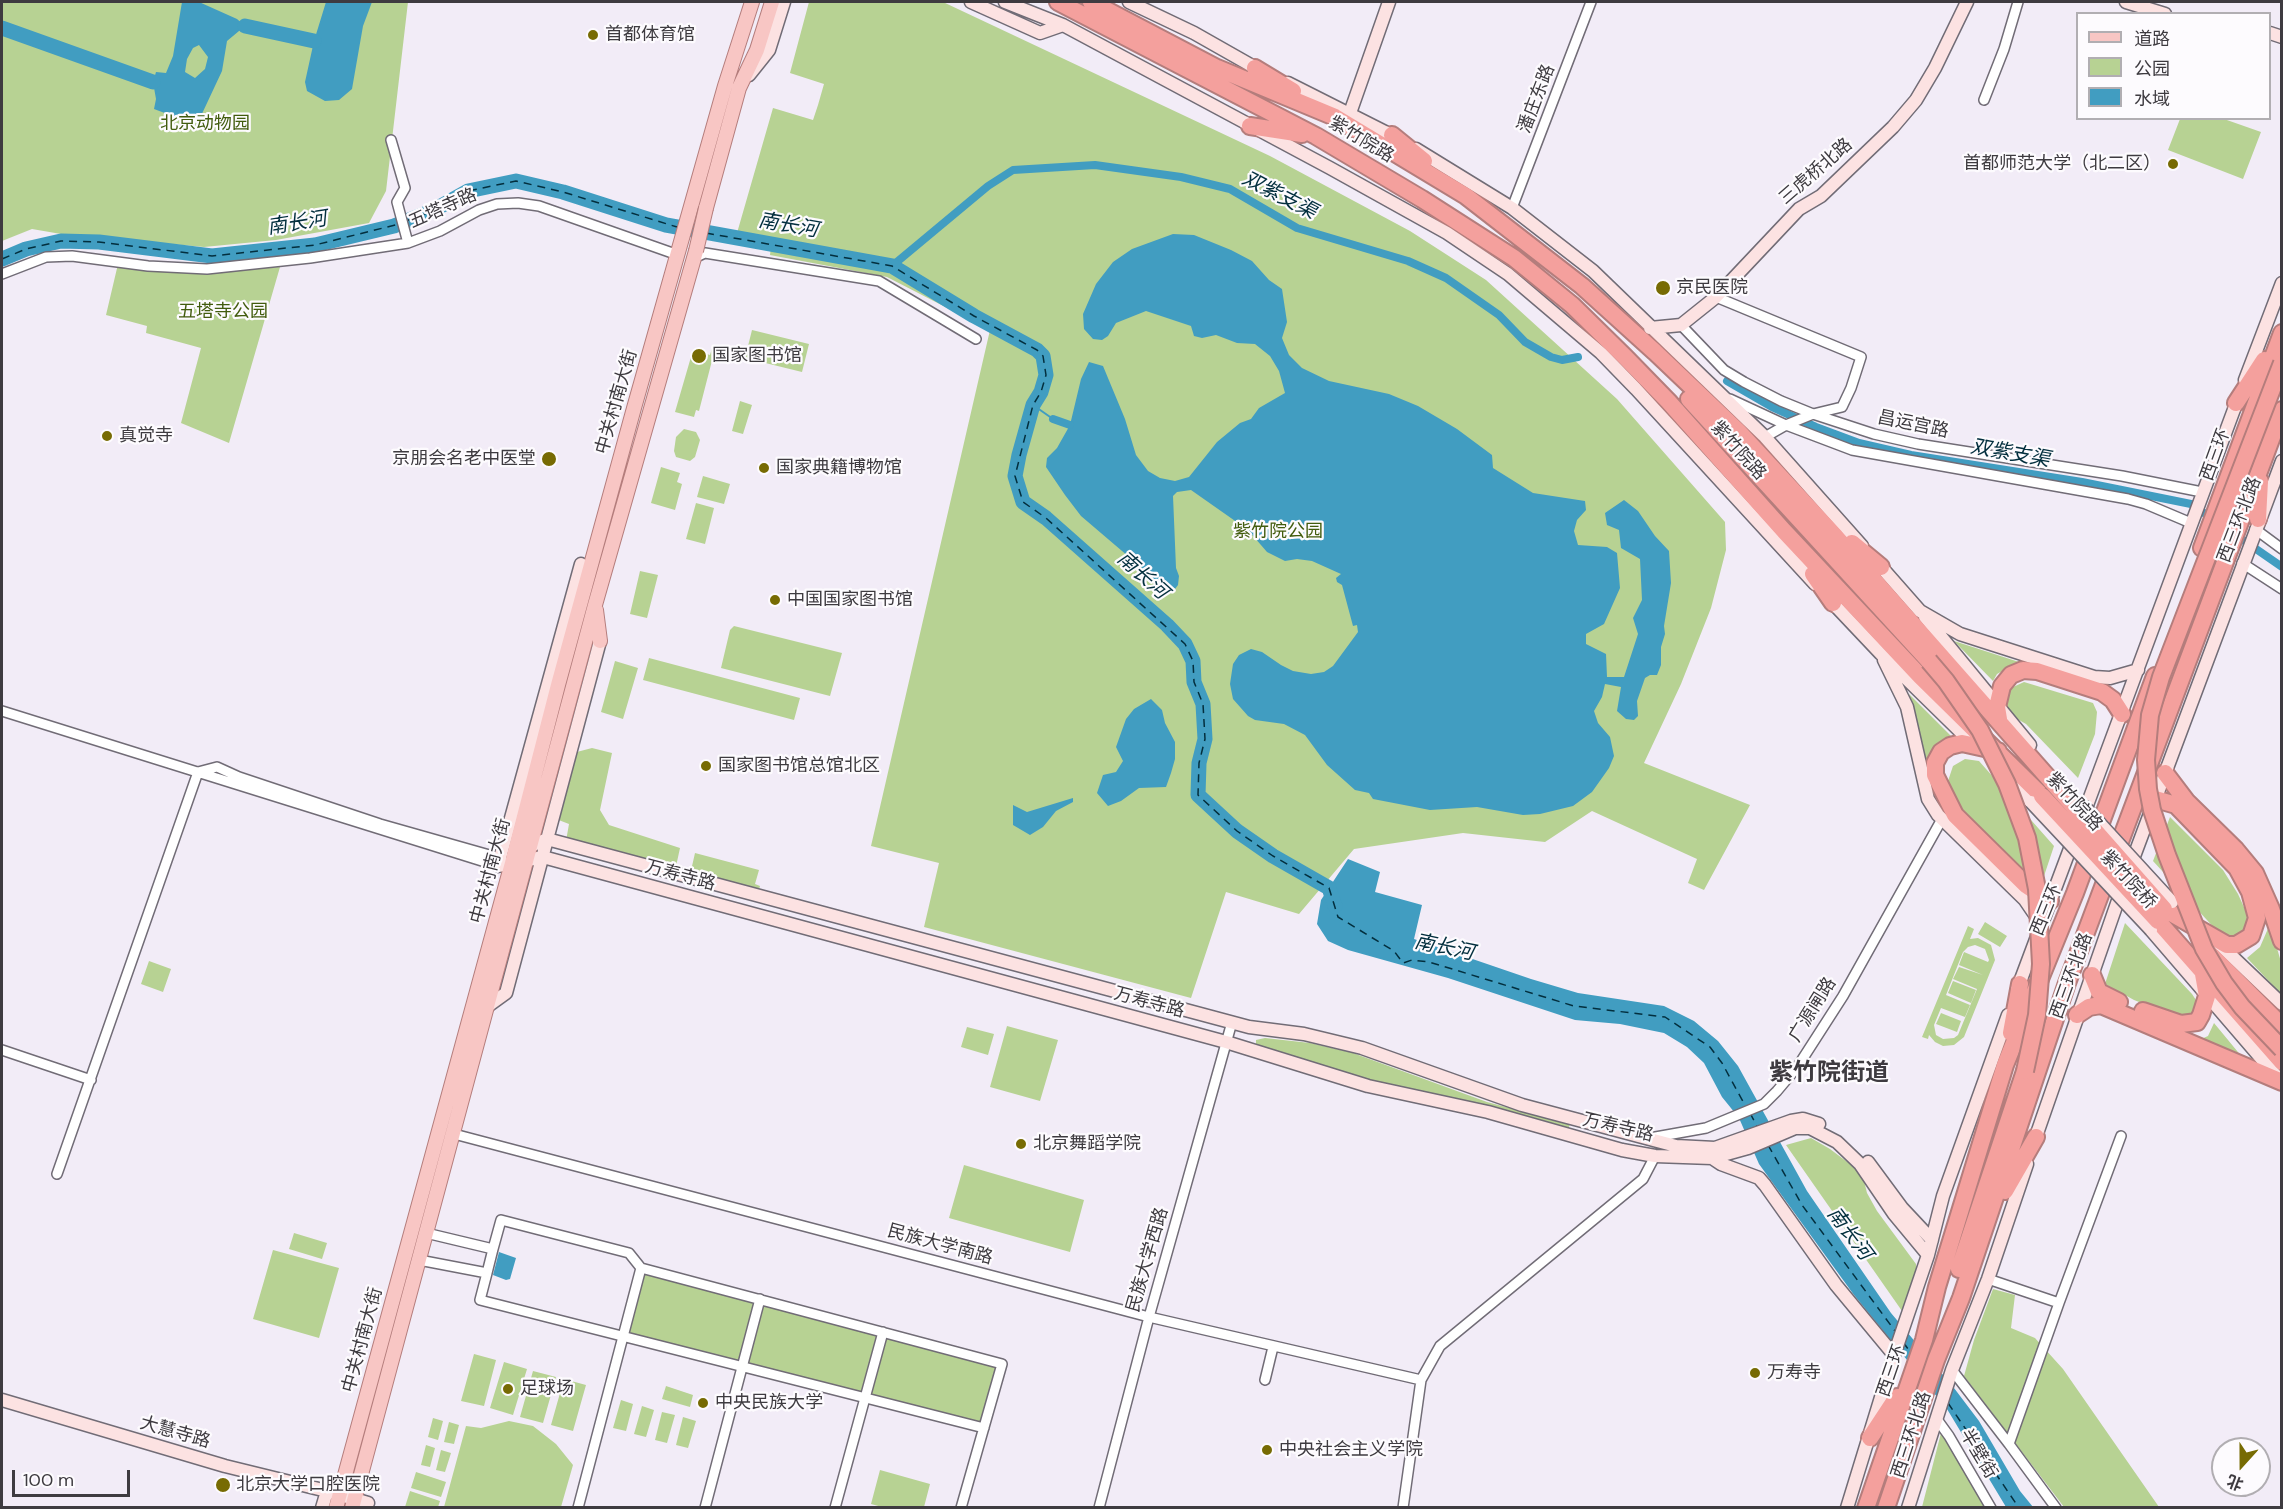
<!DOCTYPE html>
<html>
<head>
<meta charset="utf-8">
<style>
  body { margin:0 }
  #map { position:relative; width:2283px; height:1509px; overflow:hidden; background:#f2ecf7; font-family:"DM Sans","Noto Sans SC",sans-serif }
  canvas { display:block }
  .frame { position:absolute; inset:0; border:3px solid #3e3b40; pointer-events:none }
  .legend { position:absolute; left:2076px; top:12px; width:195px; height:108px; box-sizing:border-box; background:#fdfbfe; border:2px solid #b1aeb2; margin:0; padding:8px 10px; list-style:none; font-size:18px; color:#3e3b40 }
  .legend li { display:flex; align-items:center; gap:12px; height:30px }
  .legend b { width:30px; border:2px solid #b1aeb2 }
  .north { position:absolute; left:2211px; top:1437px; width:60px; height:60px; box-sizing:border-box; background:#fdfbfe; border:2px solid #b1aeb2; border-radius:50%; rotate:201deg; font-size:16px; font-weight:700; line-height:24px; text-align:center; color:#3e3b40 }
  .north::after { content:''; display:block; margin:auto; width:21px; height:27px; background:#776b03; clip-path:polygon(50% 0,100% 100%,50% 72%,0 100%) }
  .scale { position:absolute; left:12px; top:1470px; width:118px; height:27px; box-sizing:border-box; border:3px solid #3e3b40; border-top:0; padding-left:8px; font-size:18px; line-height:21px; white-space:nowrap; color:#3e3b40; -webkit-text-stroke:4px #fdfbfe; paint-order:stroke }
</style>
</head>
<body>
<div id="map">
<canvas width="2283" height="1509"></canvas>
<div class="frame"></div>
<ul class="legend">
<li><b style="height:8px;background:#f8c6c4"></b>道路</li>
<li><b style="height:16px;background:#b7d293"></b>公园</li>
<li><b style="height:16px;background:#419dc1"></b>水域</li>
</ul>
<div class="north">北</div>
<div class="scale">100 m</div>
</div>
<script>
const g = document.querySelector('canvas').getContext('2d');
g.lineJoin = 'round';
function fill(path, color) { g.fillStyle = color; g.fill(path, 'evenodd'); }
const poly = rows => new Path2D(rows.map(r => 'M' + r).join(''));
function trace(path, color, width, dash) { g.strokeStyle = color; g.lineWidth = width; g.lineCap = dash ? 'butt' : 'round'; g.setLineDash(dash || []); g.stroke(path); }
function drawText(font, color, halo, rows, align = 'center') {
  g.font = font + ' "DM Sans","Noto Sans SC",sans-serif'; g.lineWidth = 4.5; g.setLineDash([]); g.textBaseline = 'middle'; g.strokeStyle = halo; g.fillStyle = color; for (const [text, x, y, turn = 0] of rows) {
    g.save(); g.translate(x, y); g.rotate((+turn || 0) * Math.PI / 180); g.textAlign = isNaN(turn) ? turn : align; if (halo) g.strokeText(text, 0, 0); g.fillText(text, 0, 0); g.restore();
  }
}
const green = poly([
  [2,2,408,2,386,191,369,223,276,240,204,247,61,234,32,229,2,241],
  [809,2,943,2,1270,156,1410,231,1486,280,1617,399,1725,522,1726,550,1711,608,1681,684,1644,763,1750,805,1704,890,1688,883,1697,859,1592,811,1545,842,1463,833,1354,849,1299,914,1226,892,1191,998,924,927,939,863,871,846,990,330,887,277,770,255,772,239,737,233,773,108,813,120,818,105,824,84,790,73],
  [2180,119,2224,119,2261,132,2243,179,2168,150],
  [118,264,204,272,280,267,229,443,181,423,201,348,146,333,147,326,106,315],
  [752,330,809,344,802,372,745,358],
  [713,345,716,345,699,411,696,410,694,417,675,412,693,350,710,355],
  [740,401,752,405,743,434,732,431],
  [684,429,696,432,700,440,695,457,690,461,676,457,674,451,676,437],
  [661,467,680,473,677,482,682,484,675,510,651,503],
  [703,476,730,484,724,504,697,497],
  [696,503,714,508,705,544,686,539],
  [640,571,658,575,647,618,630,614],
  [734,626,842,653,830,696,721,668,730,630],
  [1954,641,2019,662,1997,674,1993,681],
  [649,658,800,698,794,720,643,680],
  [615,661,638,668,623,719,601,712],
  [2024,682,2093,703,2097,712,2095,734,2078,778,2026,724,2005,712,2006,699,2011,688],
  [1909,694,1953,738,1929,775],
  [592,748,612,753,600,810,609,825,680,848,675,871,566,841,569,824,556,819,573,753],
  [1965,759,1979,761,2054,846,2040,888,1987,834,1966,823,1947,784,1953,766],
  [2170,817,2223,870,2238,894,2248,916,2247,928,2239,935,2227,936,2217,931,2153,861],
  [695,853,759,870,755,884,760,886,758,893,690,875],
  [1985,922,2007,936,2000,947,1978,934],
  [2125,923,2192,994,2196,1000,2195,1012,2183,1019,2134,1000,2105,984],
  [2270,924,2281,962,2281,994,2247,958,2260,947],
  [1968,926,1974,929,1970,939,1978,938,1991,945,1995,960,1964,1037,1954,1045,1943,1046,1935,1042,1929,1035,1928,1039,1922,1037],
  [1975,945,1985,949,1989,960,1988,962,1964,952,1959,965,1983,975,1959,967,1953,979,1977,989,1958,1035,1954,1038,1943,1039,1936,1035,1934,1025,1941,1008,1965,1017,1970,1005,1946,995,1963,952,1968,947],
  [149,961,171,969,163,992,141,984],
  [1953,981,1976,990,1971,1003,1948,993],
  [1941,1013,1961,1021,1957,1032,1936,1024],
  [2214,1023,2247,1063,2199,1040,2208,1036],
  [1007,1026,1058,1040,1040,1101,990,1087],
  [967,1027,994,1034,988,1055,961,1047],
  [1265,1038,1310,1043,1353,1053,1487,1102,1570,1124,1568,1130,1377,1084,1256,1047,1256,1040],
  [1811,1138,1830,1149,1862,1173,1867,1193,1877,1211,1916,1264,1916,1272,1902,1311,1786,1145],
  [964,1165,1084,1200,1070,1252,949,1218],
  [294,1233,327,1243,322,1259,289,1249],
  [273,1250,339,1268,319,1338,253,1319],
  [641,1268,1002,1364,984,1428,623,1336],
  [1993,1289,2015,1295,2011,1328,2035,1338,2063,1369,2159,1507,2064,1507,1964,1376,1974,1340],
  [474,1354,496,1360,484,1406,461,1401],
  [504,1362,527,1369,513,1415,490,1408],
  [533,1371,556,1377,543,1423,520,1417],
  [564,1379,586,1385,573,1431,551,1425],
  [666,1386,693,1395,690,1407,662,1399],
  [621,1400,633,1404,626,1431,613,1428],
  [642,1406,654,1410,646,1437,634,1434],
  [662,1412,675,1415,667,1443,655,1440],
  [683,1417,696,1421,688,1448,676,1445],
  [433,1418,443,1421,438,1440,428,1437],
  [509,1421,533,1426,556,1444,573,1465,561,1507,444,1507,466,1426,481,1428],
  [449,1422,459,1425,454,1444,444,1442],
  [1941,1433,1985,1507,1922,1507],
  [426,1445,435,1448,430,1467,421,1465],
  [441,1450,451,1453,445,1472,436,1470],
  [880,1470,930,1484,924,1507,882,1507,871,1504],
  [416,1472,446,1482,441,1497,411,1488],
  [410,1491,440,1501,438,1507,405,1507]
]);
const water = poly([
  [182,2,199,2,237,19,245,26,227,41,222,71,200,118,178,118,154,109,156,99,153,82,156,72,166,73,173,56],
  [199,45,208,57,205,69,195,78,185,72,187,59,193,48],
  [326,2,372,2,363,26,352,89,339,100,325,101,307,91,305,82,314,41],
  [1173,234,1194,235,1231,250,1252,261,1269,280,1282,289,1287,322,1282,338,1289,355,1302,368,1329,381,1389,394,1418,406,1457,429,1492,455,1493,468,1533,493,1585,501,1586,510,1577,520,1574,531,1578,545,1607,547,1617,553,1620,588,1604,624,1586,634,1586,644,1606,654,1607,677,1624,677,1638,634,1633,618,1642,600,1640,559,1621,548,1619,530,1607,525,1605,513,1624,500,1638,511,1655,536,1669,551,1671,583,1664,626,1665,634,1661,647,1661,665,1657,675,1650,675,1645,678,1637,701,1638,716,1634,720,1626,719,1617,711,1621,687,1605,684,1602,697,1594,711,1598,723,1610,737,1614,756,1609,768,1592,792,1573,806,1540,814,1523,815,1477,807,1430,810,1373,799,1369,793,1355,790,1327,765,1305,735,1284,724,1255,720,1248,716,1233,699,1230,684,1233,664,1239,655,1251,649,1262,652,1281,665,1293,671,1311,674,1324,672,1333,666,1358,632,1357,625,1353,626,1342,585,1337,582,1336,578,1341,574,1312,561,1297,559,1285,561,1267,552,1248,530,1191,490,1177,492,1173,496,1176,568,1179,576,1178,585,1175,589,1154,582,1149,574,1081,516,1065,495,1046,467,1047,458,1057,448,1070,425,1081,379,1089,362,1103,366,1125,419,1136,455,1148,471,1160,478,1175,481,1189,477,1217,442,1240,423,1251,419,1259,408,1285,393,1279,371,1270,356,1255,344,1237,343,1216,335,1202,338,1194,336,1191,326,1146,311,1116,323,1108,336,1102,340,1093,339,1084,329,1083,314,1096,284,1113,262,1132,249],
  [1151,699,1162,710,1165,723,1175,742,1175,759,1171,773,1166,787,1139,788,1121,801,1108,806,1097,793,1103,775,1116,772,1123,761,1116,747,1126,719,1134,709],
  [1073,798,1073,802,1056,811,1043,827,1030,835,1013,825,1013,805,1027,812],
  [1348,859,1380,872,1375,892,1422,905,1414,939,1531,979,1578,993,1664,1006,1694,1021,1718,1041,1738,1066,1807,1191,1891,1313,1954,1388,1979,1421,2020,1491,2033,1507,2006,1507,1947,1409,1854,1295,1759,1164,1739,1118,1722,1097,1704,1063,1687,1047,1664,1033,1620,1024,1575,1020,1448,978,1348,950,1328,941,1317,924,1321,900],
  [499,1252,516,1258,510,1279,506,1280,493,1275]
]);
const stream = poly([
  [1033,405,1053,419]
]);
const canal = poly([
  [892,266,988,186,1013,170,1095,165,1181,177,1230,189,1297,228,1408,261,1446,278,1499,315,1525,342,1551,357,1562,360,1578,357],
  [1727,381,1772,407,1816,427,1859,443,1911,455,2082,482,2191,504,2282,567],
  [1053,419,1070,425]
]);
const river = poly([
  [245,26,314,41],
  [2,28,153,82],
  [2,259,26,249,61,241,99,242,212,256,315,245,394,226,432,211,468,191,516,181,563,192,666,225,892,266,974,316,1037,350,1043,356,1046,375,1041,392,1033,405,1019,455,1015,476,1023,502,1046,518,1167,625,1185,644,1193,661,1194,682,1203,704,1205,739,1199,763,1198,795,1237,831,1273,856,1329,888,1335,906]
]);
const ferry = poly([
  [406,221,432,211,468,191,516,181,563,192,677,227],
  [706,233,892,266,974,316,1037,350,1043,356,1046,375,1041,392,1033,405,1015,476,1023,502,1046,518,1185,644,1193,661,1194,682,1203,704,1205,739,1199,763,1198,795,1237,831,1273,856,1329,888,1338,917,1394,951,1403,963,1412,960,1429,962,1574,1006,1665,1017,1710,1047,1722,1063,1746,1107],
  [2,259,26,249,61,241,99,242,212,256,315,245,399,224],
  [1750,1113,1758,1128],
  [1768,1145,1802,1205,1895,1331],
  [1903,1342,1911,1353],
  [1948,1403,2019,1508]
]);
const street = poly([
  [1984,100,2004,49,2018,2],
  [391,140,405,188,397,202,408,243],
  [1512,208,1591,2],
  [694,258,705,253,879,281,976,339],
  [2,274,46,257,72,256,148,266,207,269,310,258,408,243,440,231,479,210,497,204,518,203,539,206,678,255],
  [1716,297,1861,357,1851,388,1842,407,1813,414,1786,425,1765,437],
  [1681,325,1724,370,1744,382,1781,401,1813,414,1874,434,1918,444,2122,476,2202,492],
  [1730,399,1786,425,1852,450,2128,499,2146,504,2191,523],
  [2255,529,2282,549],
  [2242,563,2282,589],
  [2,711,498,866],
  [198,772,217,767,239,777,380,824,500,858],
  [2,1050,91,1080],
  [454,1134,1149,1317,1421,1380],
  [1650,1138,1706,1128,1764,1104,1777,1091,1798,1066,1843,996,1942,819],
  [57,1174,198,772],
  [426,1233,493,1249,501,1220,629,1253,641,1268,1002,1364,961,1508],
  [419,1260,487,1273,480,1300,984,1428],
  [487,1273,493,1249],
  [2059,1303,2121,1136],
  [1952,1370,2009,1444,2059,1303,1988,1279],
  [1265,1380,1273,1347],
  [1936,1418,1949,1436,1991,1508],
  [2009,1444,2056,1508],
  [578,1508,641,1268],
  [705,1508,760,1299],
  [835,1508,883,1332],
  [1099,1508,1149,1317,1232,1022],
  [1403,1508,1421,1380,1440,1346,1643,1179,1655,1156]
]);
const secondary = poly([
  [971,2,1040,33,1063,25],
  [1005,2,1063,25,1330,168,1447,233,1508,274,1601,353,1636,389,1815,584],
  [1129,2,1194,33,1261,71],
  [2126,2,2165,14],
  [2270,33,2282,37],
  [749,75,769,50,784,2],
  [1288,83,1399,139],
  [1350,113,1389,2],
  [1416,149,1512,208,1593,271,1765,437,1862,546],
  [1650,328,1681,325,1716,297,1799,209,1821,196,1893,127,1916,100,1935,68,1967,2],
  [2245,380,2282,283],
  [1876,561,1920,611,1960,634,2094,677,2110,678,2138,670],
  [1829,599,1881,654,1975,746],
  [1925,617,2030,745],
  [1884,660,1907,707,1928,799,1938,815,2025,900,2038,919],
  [2006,777,2031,802],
  [2083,816,2239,396],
  [524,849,547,839,1249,1027,1304,1034,1362,1048,1522,1105,1676,1146,1715,1148,1791,1121,1803,1119,1819,1124],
  [500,858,581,564],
  [498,866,543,857,1226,1042,1368,1086,1488,1112,1622,1150,1655,1156,1712,1158,1748,1148,1795,1128,1810,1128,1837,1142,1860,1164,1894,1214,1928,1255],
  [2130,867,2282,461],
  [2151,930,2279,1079],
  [2217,942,2282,1004],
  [2017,990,2074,838],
  [488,1006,506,993,600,641],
  [2033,1145,2122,889],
  [1712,1158,1721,1164,1759,1178,1765,1185,1836,1285,1894,1355],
  [1868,1162,1902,1208,1932,1240],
  [2,1400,225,1466,327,1491,368,1503],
  [322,1508,327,1491],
  [1847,1508,1894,1355,1928,1255,1943,1196,2008,1015],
  [1908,1508,1952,1370,1988,1279,2027,1164]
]);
const primary = poly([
  [706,208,739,88,757,50,772,2],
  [596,610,600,641],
  [336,1508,512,863,558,685,634,408,725,86,752,2],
  [352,1508,595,605,696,251]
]);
const highway = poly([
  [1058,2,1316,136,1422,199,1514,258,1572,305,1625,357,1668,401,1784,531,1920,676,2042,796],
  [1091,2,1217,68,1335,117,1466,196,1582,286,1655,352,1738,431,1836,537,2052,782],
  [1255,68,1293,91],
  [1250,126,1302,134],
  [1392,135,1424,161],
  [1689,399,1929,661],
  [2236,403,2264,360],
  [2258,519,2260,481],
  [1852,543,1881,567],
  [2202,548,2282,333],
  [1813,574,1833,603],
  [1999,719,1997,707,2002,686,2011,675,2023,670,2037,671,2102,692,2113,700,2122,714],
  [1998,751,1962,743,1950,746,1941,752,1935,763,1935,775,1955,815,2026,885,2050,901],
  [2165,773,2187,802,2236,850,2255,873,2271,909,2282,941],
  [2155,799,2176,805,2237,868,2250,892,2257,918,2251,936,2236,945,2227,945,2164,909],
  [2158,921,2282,1062],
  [2212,956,2282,1026],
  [2092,975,2099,992,2119,1002],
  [2143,1011,2181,1024,2197,1022,2201,1015,2207,996,2203,974],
  [2077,1015,2089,1007,2101,1005,2282,1082],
  [2011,1033,2020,984],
  [2005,1191,2036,1137],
  [1959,1269,2025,1071],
  [1870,1438,1897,1397],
  [1866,1508,1924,1340,1937,1287,2005,1065,2075,893,2155,676],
  [1886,1508,1936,1360,1961,1298,2067,983,2282,410]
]);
const secondaryBridge = poly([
  [2031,802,2151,930],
  [2083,805,2172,902]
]);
const primaryBridge = poly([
  [696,251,706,208]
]);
const highwayBridge = poly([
  [2282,363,2161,677,2150,715,2146,760,2148,789,2152,810,2167,855,2204,949,2224,983,2242,1007,2282,1049],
  [1929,661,1946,681,1980,730,2007,784,2027,838,2037,889,2041,964,2037,1015,2025,1071],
  [2052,782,2164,909],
  [2042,796,2158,921]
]);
const markers = [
  [593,35,6,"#776b03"],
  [2173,164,6,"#776b03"],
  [1663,288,8,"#776b03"],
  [699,356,8,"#776b03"],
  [107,436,6,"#776b03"],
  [549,459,8,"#776b03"],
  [764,468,6,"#776b03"],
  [775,600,6,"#776b03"],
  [706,766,6,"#776b03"],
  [1021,1144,6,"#776b03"],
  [1755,1373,6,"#776b03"],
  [508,1389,6,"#776b03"],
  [703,1403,6,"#776b03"],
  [1267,1450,6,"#776b03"],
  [223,1485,8,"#776b03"]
];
const poiNames = [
  ["首都体育馆",605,35],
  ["首都师范大学（北二区）",2161,164,"right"],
  ["京民医院",1676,288],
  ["国家图书馆",712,356],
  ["真觉寺",119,436],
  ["京朋会名老中医堂",536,459,"right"],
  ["国家典籍博物馆",776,468],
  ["中国国家图书馆",787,600],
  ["国家图书馆总馆北区",718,766],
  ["北京舞蹈学院",1033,1144],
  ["万寿寺",1767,1373],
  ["足球场",520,1389],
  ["中央民族大学",715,1403],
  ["中央社会主义学院",1279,1450],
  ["北京大学口腔医院",236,1485]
];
const streetNames = [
  ["潘庄东路",1537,99,-69],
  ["紫竹院路",1361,140,31],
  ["三虎桥北路",1816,172,-41],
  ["五塔寺路",443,209,-24],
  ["中关村南大街",617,402,-74],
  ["昌运宫路",1913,425,12],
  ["紫竹院路",1738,451,48],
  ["西三环",2216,455,-70],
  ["西三环北路",2240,520,-69],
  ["紫竹院路",2074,802,47],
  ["中关村南大街",491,871,-75],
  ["万寿寺路",680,876,15],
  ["紫竹院桥",2128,880,47],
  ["西三环",2047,910,-68],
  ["西三环北路",2072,976,-70],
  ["万寿寺路",1149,1003,15],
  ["广源闸路",1813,1010,-58],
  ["万寿寺路",1618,1128,13],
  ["民族大学南路",940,1245,15],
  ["民族大学西路",1148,1260,-74],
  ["中关村南大街",363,1340,-75],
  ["西三环",1892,1371,-71],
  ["大慧寺路",175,1433,16],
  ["西三环北路",1912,1435,-72],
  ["半壁街",1978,1454,59]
];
const parkNames = [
  ["北京动物园",205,124],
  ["五塔寺公园",223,312],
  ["紫竹院公园",1278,532]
];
const waterNames = [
  ["双紫支渠",1279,196,27],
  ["南长河",297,224,-9],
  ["南长河",788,226,10],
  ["双紫支渠",2010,454,10],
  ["南长河",1142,576,42],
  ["南长河",1444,948,12],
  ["南长河",1849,1234,53]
];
const districtNames = [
  ["紫竹院街道",1829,1074]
];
fill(green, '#b7d293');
fill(water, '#419dc1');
trace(stream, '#419dc1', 2);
trace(canal, '#419dc1', 8);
trace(river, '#419dc1', 15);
trace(ferry, '#032f3e', 1.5, [8, 6]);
trace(street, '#716c76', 12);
trace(secondary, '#716c76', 15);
trace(primary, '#b47d7c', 16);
trace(highway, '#b47d7c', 20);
trace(street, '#fff', 9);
trace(secondary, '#fce2e2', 12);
trace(primary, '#f8c6c4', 14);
trace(highway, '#f4a09d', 16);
trace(secondaryBridge, '#716c76', 15, []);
trace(primaryBridge, '#b47d7c', 16, []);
trace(highwayBridge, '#b47d7c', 20, []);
trace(secondaryBridge, '#fce2e2', 12);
trace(primaryBridge, '#f8c6c4', 14);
trace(highwayBridge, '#f4a09d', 16);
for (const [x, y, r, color] of markers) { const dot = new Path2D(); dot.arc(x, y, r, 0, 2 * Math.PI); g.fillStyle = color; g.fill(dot); trace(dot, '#fdfbfe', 2); }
drawText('18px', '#3e3b40', '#fdfbfe', poiNames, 'left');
drawText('18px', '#3e3b40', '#fdfbfe', streetNames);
drawText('18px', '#425c0e', '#fdfbfe', parkNames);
drawText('italic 20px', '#032f3e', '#fdfbfe', waterNames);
drawText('bold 24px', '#3e3b40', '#fdfbfe', districtNames);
</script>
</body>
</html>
